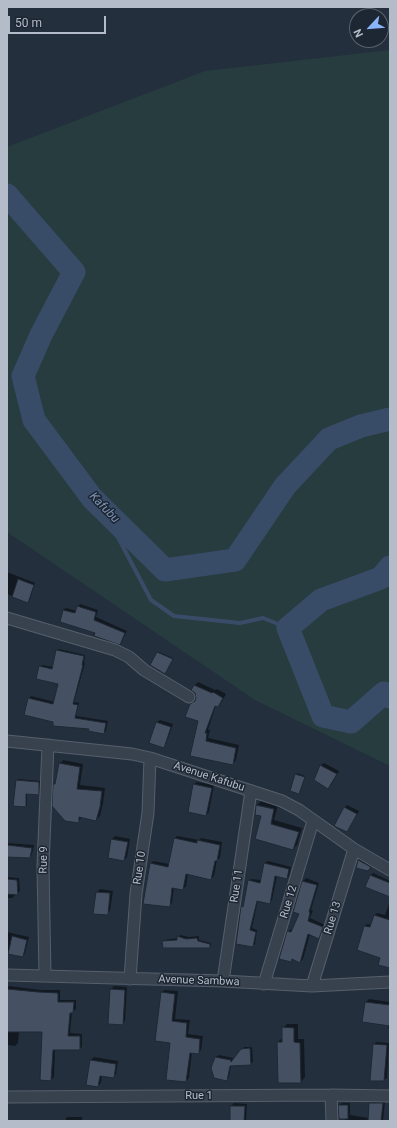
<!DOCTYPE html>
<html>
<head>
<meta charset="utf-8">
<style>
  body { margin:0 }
  #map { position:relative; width:397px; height:1128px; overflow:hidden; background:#242f3e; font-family:Roboto,sans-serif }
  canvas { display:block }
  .frame { position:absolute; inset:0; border:8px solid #b4bcc9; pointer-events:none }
  .north { position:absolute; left:349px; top:8px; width:40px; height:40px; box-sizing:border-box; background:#1d2633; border:1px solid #59626f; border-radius:50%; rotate:244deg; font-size:11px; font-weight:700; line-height:16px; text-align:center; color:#b4bcc9 }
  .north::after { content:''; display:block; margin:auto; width:14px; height:18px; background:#8ab4f8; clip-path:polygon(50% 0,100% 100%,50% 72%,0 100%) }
  .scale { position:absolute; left:8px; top:16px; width:98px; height:18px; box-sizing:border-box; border:2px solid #b4bcc9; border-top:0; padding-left:5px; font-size:12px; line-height:14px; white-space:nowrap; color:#b4bcc9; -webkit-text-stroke:3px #1d2633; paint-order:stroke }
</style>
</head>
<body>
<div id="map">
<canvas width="397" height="1128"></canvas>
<div class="frame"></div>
<div class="north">N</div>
<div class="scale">50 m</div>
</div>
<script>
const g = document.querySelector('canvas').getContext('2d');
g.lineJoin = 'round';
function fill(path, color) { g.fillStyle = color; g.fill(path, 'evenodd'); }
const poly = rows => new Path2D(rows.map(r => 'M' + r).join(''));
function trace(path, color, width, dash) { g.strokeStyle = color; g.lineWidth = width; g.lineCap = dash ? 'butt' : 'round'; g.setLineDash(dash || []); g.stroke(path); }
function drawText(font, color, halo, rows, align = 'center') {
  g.font = font + ' Roboto,sans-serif'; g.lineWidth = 3; g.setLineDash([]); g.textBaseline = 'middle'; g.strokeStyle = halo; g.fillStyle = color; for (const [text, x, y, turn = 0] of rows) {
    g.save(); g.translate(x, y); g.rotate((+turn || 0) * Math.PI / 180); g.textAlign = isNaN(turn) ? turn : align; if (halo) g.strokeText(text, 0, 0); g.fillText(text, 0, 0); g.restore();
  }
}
const green = poly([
  [390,50,390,766,255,700,7,532,7,147,205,71]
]);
const shadow = poly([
  [7,572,35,583,30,599,27,602,7,594],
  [80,604,98,610,96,617,127,631,122,641,120,644,63,610,66,608,77,611,78,607],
  [59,649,85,655,84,663,85,663,74,702,79,703,76,716,108,721,106,731,104,733,90,728,54,721,29,699,31,696,55,702,59,683,40,667,42,665,53,667,57,651],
  [159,652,173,658,166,672,158,653],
  [198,682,215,690,217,689,226,694,221,703,218,706,216,705,208,730,210,730,208,738,239,745,236,760,233,764,192,755,199,720,190,704,196,700,194,686],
  [160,720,173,724,166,744,163,747,157,722],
  [63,760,83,764,80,785,105,788,103,803,100,816,96,820,82,817,78,822,54,784,57,782,60,764],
  [324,763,339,771,331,785,328,788,315,780,321,765],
  [297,773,305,776,299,793,296,775],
  [18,779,40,781,40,793,39,794,27,793,27,805,26,806,17,780],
  [197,782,214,785,209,812,206,815,194,784],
  [261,801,278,805,274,820,302,828,297,845,293,849,262,816,257,805],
  [347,805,359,811,347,831,336,825,345,807],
  [7,827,8,827,7,843,34,845,32,854,30,857,7,856],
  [115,836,130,839,127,857,124,860,109,857,112,839],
  [177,836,199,840,201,838,222,842,220,858,217,860,214,876,211,879,188,873,186,886,183,889,174,887,172,903,170,905,151,864,153,861,169,864,174,839],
  [360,859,371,865,369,869,357,867],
  [268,861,291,867,289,876,287,878,277,876,272,900,270,902,258,900,252,928,257,930,255,944,252,946,242,907,244,905,249,881,251,879,261,880,265,863],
  [373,873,390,881,390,895,371,875],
  [7,877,19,878,20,891,17,894,15,894,15,895,12,898,7,898],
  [306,878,319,883,311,910,313,910,310,918,325,925,322,935,319,938,310,934,303,959,300,962,293,958,290,961,288,932,291,929,294,930,301,913,303,881],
  [100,889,113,891,110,911,107,914,97,892],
  [390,901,390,967,381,958,358,949,365,926,367,924,372,925,375,915,377,913,385,915],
  [7,932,29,937,25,953,23,956,7,952],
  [180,935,189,937,199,936,199,940,211,943,211,946,209,947,163,941,165,940,178,938],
  [9,986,41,990,60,990,60,1000,76,1000,76,1009,72,1012,70,1033,82,1034,82,1047,79,1049,55,1049,54,1077,51,1080,43,1031,19,1031,18,1043,15,1046,7,1045,7,988],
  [114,986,127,987,125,1021,122,1024,109,1023,111,989],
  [165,990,178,991,175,1019,190,1020,188,1034,203,1036,201,1050,198,1053,192,1052,189,1078,186,1081,172,1042,162,992],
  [369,999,390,1002,390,1028,388,1028,389,1025,363,1021,366,1002],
  [287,1024,298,1024,298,1039,304,1039,305,1077,301,1082,278,1042,282,1038,283,1028],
  [376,1042,389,1043,387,1078,384,1080,374,1045],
  [244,1047,252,1047,253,1062,250,1064,231,1065,229,1077,227,1079,212,1068,216,1057,219,1055,233,1058,232,1062],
  [94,1057,118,1061,116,1074,113,1077,102,1075,101,1083,98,1086,91,1060],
  [373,1100,385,1101,383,1121,345,1121,345,1118,339,1105,342,1103,350,1103,350,1115,369,1118,370,1103],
  [234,1103,247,1104,246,1121,231,1121,231,1106],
  [67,1117,82,1117,82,1121,65,1121]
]);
const stream = poly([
  [102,507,151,600,174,616,240,623,263,618,288,628]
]);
const river = poly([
  [7,195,74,272,41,335,23,376,34,420,92,498,165,570,235,560,285,486,329,439,361,426,390,419],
  [390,567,381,578,321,600,288,628,323,716,351,722,384,693,390,697]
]);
const building = poly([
  [18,579,34,585,28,603,12,597,18,579],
  [77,606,96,612,94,620,125,633,120,645,94,636,95,633,60,622,63,610,75,613,77,606],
  [56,650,84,656,82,665,83,665,73,704,78,705,75,718,106,723,104,734,88,731,89,729,53,726,53,722,24,715,28,698,53,704,58,684,36,679,39,666,52,669,56,650],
  [157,652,173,659,165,674,150,665,157,652],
  [194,685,212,693,213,692,223,698,218,707,215,706,205,733,207,733,206,741,236,748,233,765,190,756,198,721,185,717,190,704,195,701,196,698,195,693,191,690,194,685],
  [156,722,171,727,164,748,149,743,156,722],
  [59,763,80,767,77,789,102,791,100,807,96,821,79,817,79,823,65,821,52,806,53,784,55,784,59,763],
  [320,765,337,774,328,789,314,780,320,765],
  [295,774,305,777,299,794,290,791,295,774],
  [16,780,39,782,39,795,26,794,26,807,13,806,16,780],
  [193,784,212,788,206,816,188,812,193,784],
  [256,805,274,809,271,824,299,832,293,850,255,839,261,816,255,815,256,805],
  [344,807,357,814,347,832,334,826,344,807],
  [174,838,197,843,197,840,220,845,217,861,215,861,211,880,186,874,183,890,172,888,170,907,143,904,150,863,168,867,174,838],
  [111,839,128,842,124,861,108,858,111,839],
  [7,845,32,848,30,858,7,857,7,845],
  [358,860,371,867,368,871,356,868,358,860],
  [264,863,289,869,287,879,275,876,270,904,257,901,250,930,256,932,253,947,236,944,241,906,243,907,248,880,260,883,264,863],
  [370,875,390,883,390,897,365,887,370,875],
  [7,879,17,880,18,895,7,894,7,879],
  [302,881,317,885,309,912,310,913,308,921,323,927,319,939,308,934,300,963,292,959,291,962,279,959,287,931,291,932,299,914,293,912,302,881],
  [96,892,110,893,108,915,93,914,96,892],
  [374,915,390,920,390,968,378,965,380,958,357,950,364,926,370,927,374,915],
  [12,936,27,940,23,957,8,954,12,936],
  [177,936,186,939,197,938,198,941,210,944,210,948,163,948,162,941,177,940,177,936],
  [7,989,38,992,58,993,58,1002,74,1002,73,1013,70,1013,68,1036,80,1036,80,1050,53,1050,51,1081,40,1080,42,1032,7,1032,7,989],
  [110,989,125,990,123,1025,108,1024,110,989],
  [161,992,175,994,172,1021,187,1023,186,1037,200,1039,199,1054,190,1053,186,1082,166,1080,170,1043,155,1041,161,992],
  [365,1002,390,1005,390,1026,362,1022,365,1002],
  [282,1027,294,1028,294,1042,300,1043,301,1083,278,1083,277,1042,282,1042,282,1027],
  [373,1044,387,1045,384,1081,370,1081,373,1044],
  [250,1048,251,1065,230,1066,227,1081,214,1078,211,1068,215,1057,231,1060,231,1062,241,1049,250,1048],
  [90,1060,116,1064,114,1078,100,1076,98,1087,86,1085,90,1060],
  [369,1103,383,1103,381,1121,368,1121,369,1103],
  [338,1105,348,1105,348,1119,339,1119,338,1105],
  [230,1106,245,1106,244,1121,230,1121,230,1106]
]);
const street = poly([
  [7,618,115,650,129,657,144,670,189,697],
  [7,741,132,754,150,758,282,801,299,810,354,849,390,870],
  [7,975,223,981,312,986,390,982],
  [45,976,43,866,48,745],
  [130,979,136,894,148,813,150,758],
  [223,981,251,791],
  [264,984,313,821],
  [312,986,354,849],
  [331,1095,332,1121],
  [7,1097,331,1095,390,1096]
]);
const streetNames = [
  ["Avenue Kafubu",209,777,18],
  ["Rue 9",44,860,-89],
  ["Rue 10",140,868,-82],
  ["Rue 11",237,886,-82],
  ["Rue 12",289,902,-73],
  ["Rue 13",333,918,-73],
  ["Avenue Sambwa",199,981,2],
  ["Rue 1",199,1096]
];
const waterNames = [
  ["Kafubu",104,508,46]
];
fill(green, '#263c3f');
fill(shadow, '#0007');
trace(stream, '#394c67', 4);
trace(river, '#394c67', 23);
fill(building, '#455162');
trace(building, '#1f2835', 1);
trace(street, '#565f6c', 13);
trace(street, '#38414e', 11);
drawText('11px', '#b4bcc9', '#1d2633', streetNames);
drawText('italic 12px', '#7c92b1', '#1d2633', waterNames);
</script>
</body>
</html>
